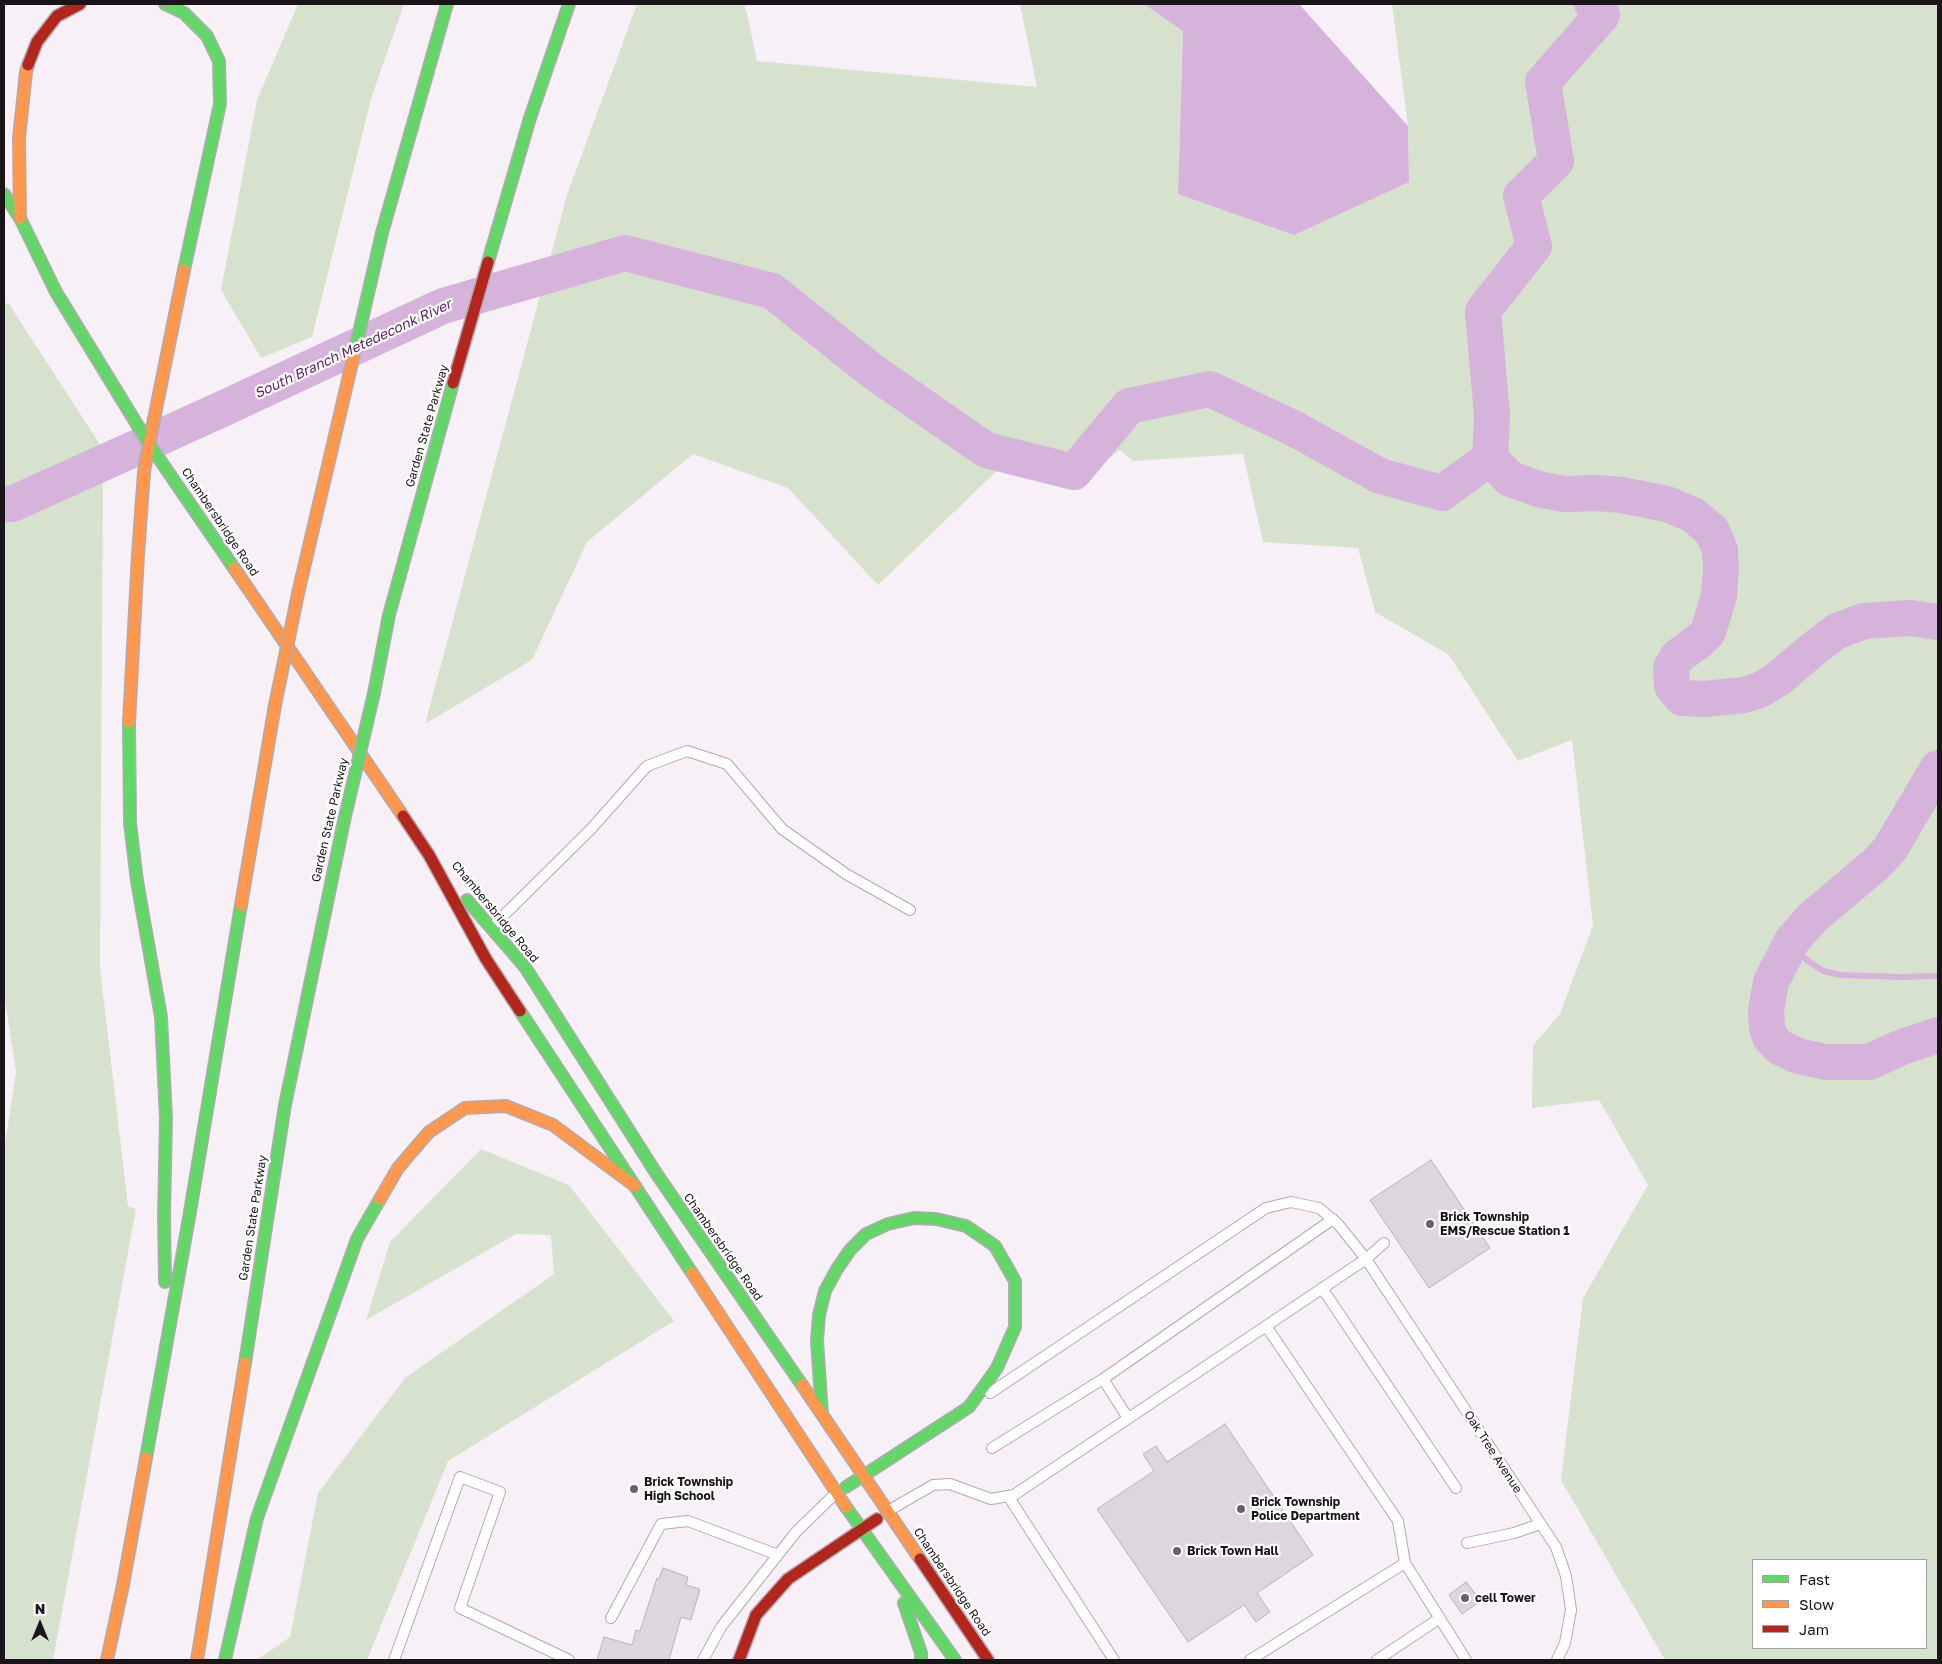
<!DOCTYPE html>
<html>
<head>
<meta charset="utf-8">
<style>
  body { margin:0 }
  #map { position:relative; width:1942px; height:1664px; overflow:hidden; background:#f7f1f7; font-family:"Golos Text",sans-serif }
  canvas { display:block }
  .frame { position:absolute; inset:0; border:5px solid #191519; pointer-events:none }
  .legend { position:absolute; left:1752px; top:1559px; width:175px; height:90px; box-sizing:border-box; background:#fff; border:1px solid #a3a1a3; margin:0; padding:6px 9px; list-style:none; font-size:15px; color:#191519 }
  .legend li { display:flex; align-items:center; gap:10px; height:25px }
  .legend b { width:25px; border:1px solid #a3a1a3 }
  .north { position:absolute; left:15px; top:1599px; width:50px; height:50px; -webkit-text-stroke:4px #fff; paint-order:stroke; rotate:0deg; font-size:14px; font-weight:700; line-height:20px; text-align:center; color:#191519 }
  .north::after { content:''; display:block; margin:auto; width:18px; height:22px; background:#191519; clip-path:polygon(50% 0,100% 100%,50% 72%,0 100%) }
</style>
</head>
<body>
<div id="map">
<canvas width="1942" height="1664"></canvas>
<div class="frame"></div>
<ul class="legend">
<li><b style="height:6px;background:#63d668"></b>Fast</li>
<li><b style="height:6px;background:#ff974d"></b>Slow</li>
<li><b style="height:6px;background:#b3261e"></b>Jam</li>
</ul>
<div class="north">N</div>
</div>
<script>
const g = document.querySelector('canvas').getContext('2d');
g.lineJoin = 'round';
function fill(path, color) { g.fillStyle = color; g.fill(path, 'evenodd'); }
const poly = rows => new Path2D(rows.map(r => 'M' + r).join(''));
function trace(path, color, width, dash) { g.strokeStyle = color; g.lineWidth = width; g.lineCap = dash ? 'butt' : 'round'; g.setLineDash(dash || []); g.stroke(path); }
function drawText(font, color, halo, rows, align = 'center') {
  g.font = font + ' "Golos Text",sans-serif'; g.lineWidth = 4.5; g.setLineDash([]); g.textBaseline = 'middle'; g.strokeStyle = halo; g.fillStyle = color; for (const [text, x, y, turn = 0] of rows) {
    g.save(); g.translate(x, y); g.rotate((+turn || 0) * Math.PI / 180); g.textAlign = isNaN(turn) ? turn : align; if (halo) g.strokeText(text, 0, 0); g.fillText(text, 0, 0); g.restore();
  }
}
const green = poly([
  [298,4,404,4,371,99,312,337,261,358,221,290,257,100],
  [637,4,745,4,757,61,1037,87,1020,4,1144,4,1183,30,1178,194,1409,182,1408,126,1392,4,1938,4,1938,1660,1665,1660,1561,1480,1583,1298,1648,1185,1599,1100,1532,1108,1533,1045,1560,1014,1593,925,1572,740,1518,761,1449,655,1375,612,1358,548,1263,542,1243,454,1133,461,1120,450,1105,461,1005,463,878,585,788,488,693,454,587,542,532,660,425,724,567,195],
  [1753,1560,1926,1560,1926,1648,1753,1648],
  [4,303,9,304,114,466,103,471,100,968,128,1206,136,1209,53,1660,4,1660,4,1151,16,1072,4,993],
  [481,1149,569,1185,674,1321,448,1461,367,1660,257,1660,290,1637,318,1493,405,1378,554,1274,551,1235,516,1234,366,1320,390,1242]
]);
const water = poly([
  [1144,4,1299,4,1408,126,1409,182,1294,235,1178,194,1183,31]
]);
const stream = poly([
  [1788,947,1823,971,1841,975,1900,977,1938,976]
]);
const river = poly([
  [1490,458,1510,479,1542,490,1564,494,1597,493,1621,495,1667,504,1693,515,1712,531,1720,550,1721,569,1719,595,1708,632,1699,641,1677,657,1671,668,1672,686,1682,698,1705,699,1744,695,1760,690,1778,679,1812,650,1837,631,1864,621,1910,618,1938,622],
  [1490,458,1492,416,1483,311,1534,246,1521,196,1556,161,1543,82,1602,15,1592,4],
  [4,504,12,504,220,410,443,306,625,253,772,291,872,371,986,450,1074,472,1129,406,1210,389,1293,428,1380,476,1442,493,1490,458],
  [1938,768,1890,849,1876,864,1812,918,1792,941,1771,982,1766,1011,1767,1028,1770,1037,1779,1047,1798,1056,1826,1062,1869,1062,1902,1047,1938,1035]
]);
const building = poly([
  [1431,1160,1490,1248,1429,1288,1370,1200,1431,1160],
  [1225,1424,1313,1555,1257,1593,1270,1612,1256,1622,1244,1605,1188,1642,1097,1509,1154,1471,1143,1454,1156,1446,1167,1462,1225,1424],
  [663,1568,688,1577,686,1585,700,1589,691,1620,681,1617,669,1660,597,1660,604,1637,632,1645,636,1630,640,1631,657,1578,659,1579,663,1568],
  [1466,1582,1481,1601,1462,1614,1449,1595,1466,1582]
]);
const lane = poly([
  [492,927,591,829,647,766,687,751,727,764,782,829,846,874,910,910],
  [1322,1288,1456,1488],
  [1266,1326,1398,1521,1405,1563],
  [1103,1379,1333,1219],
  [990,1393,1266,1208,1291,1202,1319,1208,1338,1224,1366,1259,1556,1547,1566,1576,1571,1610,1565,1643,1557,1660],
  [992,1448,1103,1379,1128,1418],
  [1008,1496,1114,1660],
  [888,1511,933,1485,950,1484,991,1499,1014,1495,1366,1259,1384,1243],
  [1467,1543,1514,1533,1540,1524],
  [611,1618,661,1524,688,1521,778,1555],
  [394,1660,460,1477,500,1492,460,1608,569,1660],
  [703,1660,721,1627,796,1532,835,1494],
  [1250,1660,1405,1563,1466,1660],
  [1377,1660,1440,1618]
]);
const fast = poly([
  [165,4,184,13,207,36,219,61,220,104,184,270],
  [4,194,20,218,56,292,149,444,234,568],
  [488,262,530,118,569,4],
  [355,350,382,233,447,4],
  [374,693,389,615,453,383],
  [129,722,130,823,137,881,161,1017,166,1118,164,1216,165,1282],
  [467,900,525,967,656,1173,802,1385],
  [520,1011,692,1273],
  [245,1363,285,1105,344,821],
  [822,1414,817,1341,819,1315,825,1291,837,1269,850,1250,866,1234,888,1224,914,1218,936,1219,966,1226,995,1246,1015,1281,1015,1327,997,1368,969,1407,846,1487],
  [146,1458,189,1218,241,905],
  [846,1507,955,1660],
  [904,1603,921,1653,921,1660],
  [225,1660,257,1518,357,1239,380,1199]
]);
const slow = poly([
  [20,218,19,138,26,72,28,65],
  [149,444,184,270],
  [234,568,403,816],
  [299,589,355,350],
  [129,722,138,555,144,472,149,444],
  [241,905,275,705],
  [380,1199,398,1168,429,1132,465,1108,506,1106,553,1125,635,1186],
  [692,1273,846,1507],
  [802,1385,920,1559],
  [107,1660,123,1585,146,1458],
  [197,1660,245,1363]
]);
const jam = poly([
  [28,65,37,42,57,16,80,4],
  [453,383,488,262],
  [403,816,429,855,486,959,520,1011],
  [920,1559,988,1660],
  [739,1660,756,1615,788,1579,877,1519]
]);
const fastBridge = poly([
  [344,821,374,693]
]);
const slowBridge = poly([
  [275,705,299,589]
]);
const markers = [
  [1430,1224,5,"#676267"],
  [634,1489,5,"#676267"],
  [1241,1509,5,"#676267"],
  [1177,1551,5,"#676267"],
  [1465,1598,5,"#676267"]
];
const streetNames = [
  ["Garden State Parkway",427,426,-74],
  ["Chambersbridge Road",220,522,56],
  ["Garden State Parkway",330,820,-77],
  ["Chambersbridge Road",495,912,50],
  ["Garden State Parkway",253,1218,-81],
  ["Chambersbridge Road",723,1247,55],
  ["Oak Tree Avenue",1493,1452,57],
  ["Chambersbridge Road",952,1582,56]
];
const poiNames = [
  ["Brick Township",1440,1217],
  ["EMS/Rescue Station 1",1440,1231],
  ["Brick Township",644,1482],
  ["High School",644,1496],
  ["Brick Township",1251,1502],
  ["Police Department",1251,1516],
  ["Brick Town Hall",1187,1551],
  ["cell Tower",1475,1598]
];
const waterNames = [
  ["South Branch Metedeconk River",353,349,-25]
];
fill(green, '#d7e2ce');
fill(water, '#d5b3da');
trace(stream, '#d5b3da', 6);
trace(river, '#d5b3da', 36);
fill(building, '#dcd7dc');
trace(building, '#b8b3b8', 1);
trace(lane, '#b0abb0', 12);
trace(fast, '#b0abb0', 14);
trace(slow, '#b0abb0', 14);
trace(jam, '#b0abb0', 14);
trace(lane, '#fefdfe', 10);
trace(fast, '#63d668', 11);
trace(slow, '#ff974d', 11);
trace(jam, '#b3261e', 11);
trace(fastBridge, '#b0abb0', 14, []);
trace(slowBridge, '#b0abb0', 14, []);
trace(fastBridge, '#63d668', 11);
trace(slowBridge, '#ff974d', 11);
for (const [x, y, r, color] of markers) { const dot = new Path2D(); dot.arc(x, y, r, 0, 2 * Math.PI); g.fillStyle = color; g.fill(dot); trace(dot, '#fff', 2); }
drawText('12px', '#191519', '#fff', streetNames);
drawText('bold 12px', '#191519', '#fff', poiNames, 'left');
drawText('italic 14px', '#5d2565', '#fff', waterNames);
</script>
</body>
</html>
